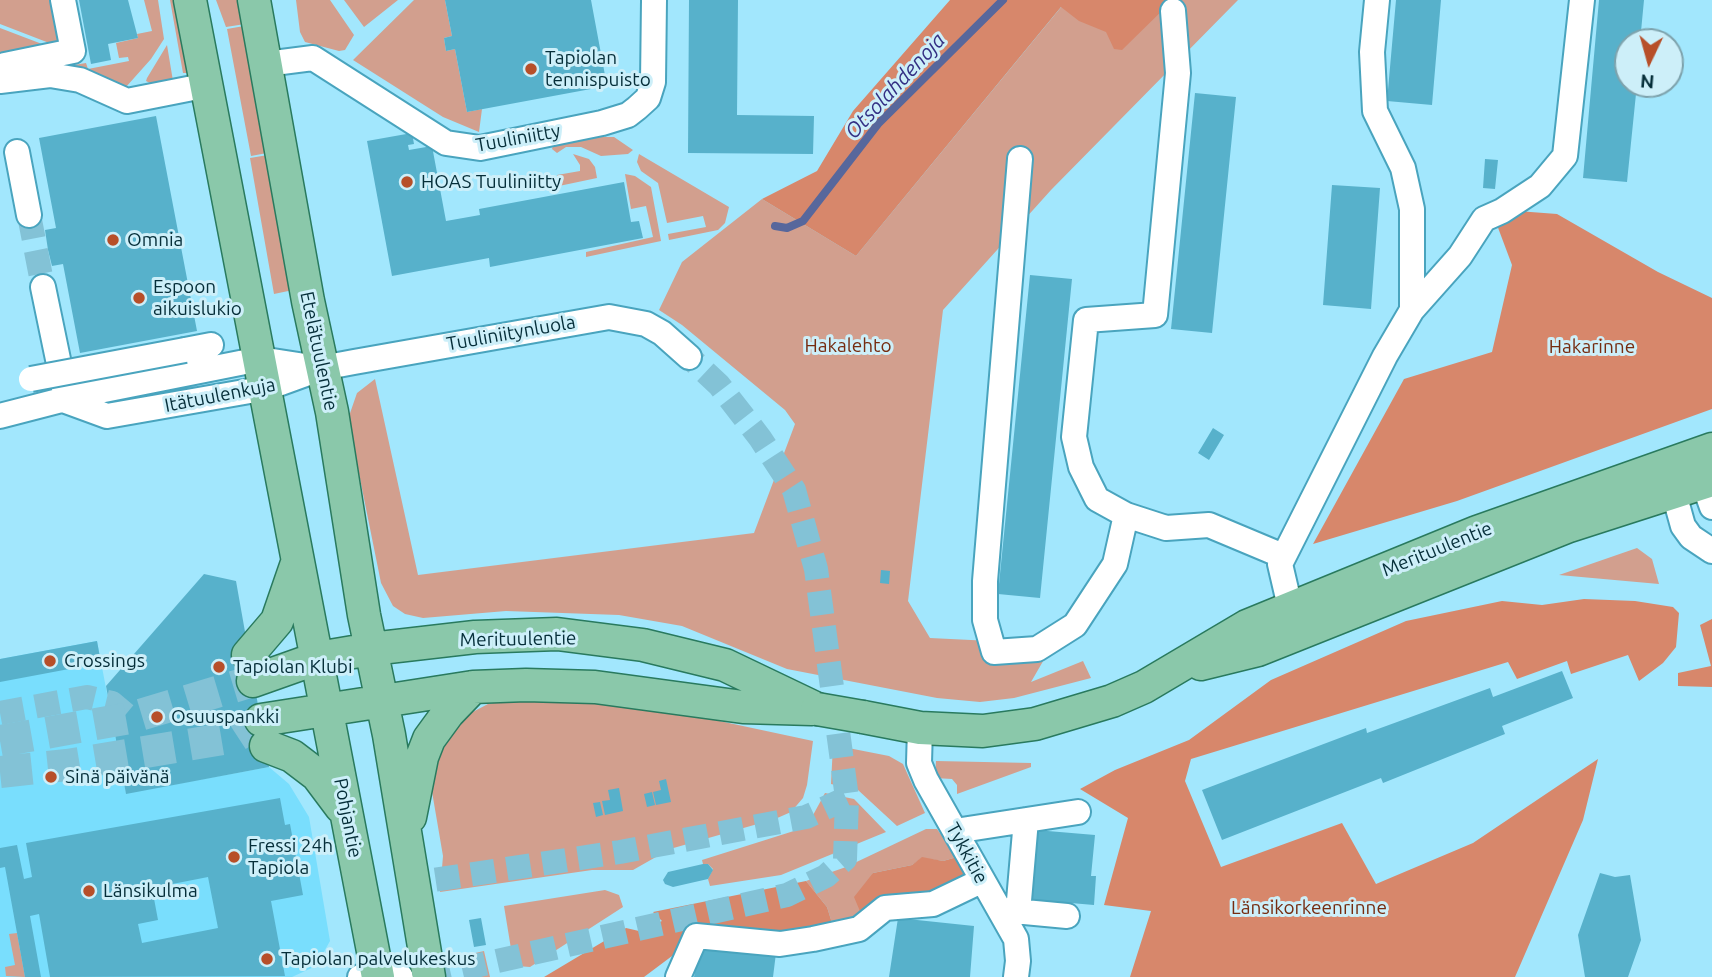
<!DOCTYPE html>
<html>
<head>
<meta charset="utf-8">
<style>
  body { margin:0 }
  #map { position:relative; width:1712px; height:977px; overflow:hidden; background:#a2e7fd; font-family:Ubuntu,sans-serif }
  canvas { display:block }
  .north { position:absolute; left:1614px; top:28px; width:70px; height:70px; box-sizing:border-box; background:#cdeff9; border:2px solid #7da2ac; border-radius:50%; rotate:185deg; font-size:19px; font-weight:700; line-height:28px; text-align:center; color:#052e39 }
  .north::after { content:''; display:block; margin:auto; width:24px; height:32px; background:#b74f29; clip-path:polygon(50% 0,100% 100%,50% 72%,0 100%) }
</style>
</head>
<body>
<div id="map">
<canvas width="1712" height="977"></canvas>
<div class="north">N</div>
</div>
<script>
const g = document.querySelector('canvas').getContext('2d');
g.lineJoin = 'round';
function fill(path, color) { g.fillStyle = color; g.fill(path, 'evenodd'); }
const poly = rows => new Path2D(rows.map(r => 'M' + r).join(''));
function trace(path, color, width, dash) { g.strokeStyle = color; g.lineWidth = width; g.lineCap = dash ? 'butt' : 'round'; g.setLineDash(dash || []); g.stroke(path); }
function drawText(font, color, halo, rows, align = 'center') {
  g.font = font + ' Ubuntu,sans-serif'; g.lineWidth = 6; g.setLineDash([]); g.textBaseline = 'middle'; g.strokeStyle = halo; g.fillStyle = color; for (const [text, x, y, turn = 0] of rows) {
    g.save(); g.translate(x, y); g.rotate((+turn || 0) * Math.PI / 180); g.textAlign = isNaN(turn) ? turn : align; if (halo) g.strokeText(text, 0, 0); g.fillText(text, 0, 0); g.restore();
  }
}
const built = poly([
  [97,641,126,793,269,767,289,784,309,817,330,941,316,966,292,977,0,977,0,659]
]);
const green = poly([
  [0,0,54,0,63,45,57,46,0,24],
  [144,0,158,0,164,39,151,59,126,87,119,88,62,67,86,63,88,69,129,61,128,57,119,58,116,43,138,38,137,34,152,31],
  [170,0,180,0,189,73,183,73],
  [216,0,241,0,245,24,226,27],
  [296,0,330,0,354,35,345,50,339,51,305,42,300,32],
  [344,0,398,0,364,27],
  [414,0,445,0,452,36,444,38,446,51,455,49,467,112,482,109,479,132,443,117,353,60],
  [1067,0,1238,0,1051,190,943,310,908,601,930,638,1053,644,1031,682,1083,661,1091,678,1014,698,980,702,937,698,787,669,682,626,619,615,506,611,423,618,405,614,393,606,381,583,348,419,357,393,375,379,418,575,754,533,795,424,785,410,682,325,659,310,682,262,762,199,856,256],
  [244,26,267,153,251,156,227,29],
  [0,28,42,44,51,47,0,57],
  [167,45,173,81,152,84,146,81,147,78],
  [601,137,614,137,633,150,628,154,601,156,581,147,566,147,557,153,552,149,553,146],
  [573,154,589,159,595,167,597,178,559,186,557,175,580,171,580,165],
  [639,154,729,207,725,223,718,230,669,240,668,234,706,227,703,216,667,223,658,183,641,171,637,162],
  [268,155,293,290,274,294,250,158],
  [625,174,635,176,651,187,661,241,586,257,586,252,653,237,646,206,631,209],
  [1637,548,1652,559,1659,584,1559,575],
  [556,700,654,707,813,741,807,785,803,798,791,812,775,819,670,849,633,870,592,870,440,892,443,856,430,780,443,740,463,717,488,704,503,701],
  [833,745,889,756,903,764,925,813,897,826,858,790,831,784],
  [936,761,1031,763,1031,767,957,794,957,785,952,779,935,778],
  [825,793,854,799,886,832,781,875,710,886,708,879,713,869,708,864,703,864,702,860,797,830,812,817],
  [926,829,937,829,957,857,943,861,922,858,912,865,873,873,862,916,832,923,827,907,806,881,846,867],
  [605,890,619,895,623,907,530,967,517,966,513,961,504,906],
  [17,933,25,977,6,976,5,967,15,965,9,934],
  [484,951,490,977,474,977,471,954]
]);
const forest = poly([
  [950,0,1173,0,1122,50,1114,49,1106,32,1079,21,1061,7,856,256,762,199,817,171,853,111],
  [1491,209,1557,214,1658,272,1712,298,1712,409,1457,501,1313,544,1404,379,1492,352,1512,265],
  [1584,599,1635,601,1673,607,1679,613,1676,647,1663,663,1639,681,1628,655,1571,674,1567,661,1517,679,1508,662,1191,759,1185,781,1221,867,1342,823,1376,884,1473,843,1598,759,1583,820,1515,977,1130,977,1151,911,1104,905,1128,818,1080,789,1115,770,1189,740,1271,680,1406,621,1502,601,1542,605],
  [1712,619,1712,687,1678,686,1678,673,1711,666,1700,625],
  [922,857,943,861,957,857,968,876,923,897,862,916,854,897,873,873,912,865],
  [806,881,827,907,832,923,802,934,699,923,682,935,680,950,644,977,544,977,626,928,639,931,662,921,653,912]
]);
const stream = poly([
  [775,226,787,228,803,221,878,124,1003,0]
]);
const building = poly([
  [79,0,128,0,138,38,108,44,111,60,91,64],
  [445,0,591,0,607,86,467,112,455,49,446,51,444,38,452,36],
  [689,0,738,0,737,115,814,116,813,154,688,153],
  [1396,0,1441,0,1432,105,1387,101],
  [1599,0,1644,0,1640,42,1628,42,1628,84,1637,84,1627,182,1583,178],
  [1195,93,1236,97,1212,333,1171,329],
  [156,116,197,331,80,353,63,264,52,266,48,250,45,230,56,228,39,138],
  [412,133,414,144,408,145,409,150,432,146,446,221,480,215,479,209,624,182,631,222,639,221,643,238,490,267,489,258,392,276,367,141],
  [1485,159,1498,160,1495,189,1483,188],
  [1332,185,1380,188,1371,309,1323,305],
  [1030,275,1072,279,1040,598,998,594],
  [1213,428,1224,435,1209,460,1198,453],
  [881,570,890,571,889,584,880,583],
  [204,574,236,581,269,767,126,794,106,686],
  [97,641,101,663,0,682,0,659],
  [1562,671,1573,698,1502,726,1505,734,1383,783,1381,778,1222,840,1202,790,1366,728,1367,733,1490,688,1493,697],
  [666,779,671,802,656,805,653,792,661,790,659,781],
  [619,788,623,811,605,815,602,801,610,800,608,790],
  [652,792,655,805,647,807,644,794],
  [280,798,285,825,290,824,303,895,271,901,285,976,50,977,39,914,30,916,41,977,25,977,5,867,0,868,0,848,17,845,24,879,32,877,26,843],
  [208,877,218,928,142,943,138,924,158,920,152,888],
  [600,802,603,815,596,817,593,803],
  [1036,830,1095,835,1091,876,1096,876,1094,905,1024,899],
  [703,864,708,864,713,870,708,879,673,887,665,884,663,880,668,872],
  [1600,873,1615,877,1630,875,1641,940,1628,977,1585,977,1578,935],
  [481,918,486,945,474,947,469,920],
  [898,918,974,926,970,977,889,977],
  [700,943,776,953,773,977,694,977]
]);
const minorTunnel = poly([
  [29,215,43,287],
  [0,713,87,697,112,703,130,718],
  [400,885,620,852,806,817,847,798],
  [427,977,787,895,826,876,845,859,847,798,816,569,794,490,760,438,719,385,689,357]
]);
const majorTunnel = poly([
  [0,741,130,718,253,681],
  [0,772,67,765,235,737,261,720]
]);
const minor = poly([
  [1377,0,1372,52,1375,111,1403,168,1412,209,1412,310],
  [1173,11,1178,73,1155,315,1086,320,1074,437,1081,467,1097,499,1126,515,1166,528,1209,525,1283,556],
  [266,64,313,58,446,143,480,148,602,123,628,115,637,108,648,98,653,82,654,0],
  [5,65,73,51,63,0],
  [0,81,50,75,80,80,127,101,208,85],
  [17,152,29,215],
  [1020,159,985,581,985,620,994,652,1037,649,1075,625,1115,564,1126,515],
  [43,287,65,393],
  [185,350,211,345],
  [66,401,107,416,267,388,322,368,354,362,609,317,646,324,662,333,689,357],
  [0,416,89,393,260,359,318,368],
  [1692,472,1703,482,1712,507],
  [1675,478,1673,490,1683,526,1691,537,1712,551],
  [1294,624,1280,564,1385,356,1412,310,1460,256,1484,219,1502,211,1540,186,1565,156,1582,0],
  [920,728,919,763,926,780,1016,939,1018,961,1016,977],
  [955,831,1078,812],
  [1003,910,1067,916],
  [1018,912,1026,820],
  [360,977,377,974,401,977],
  [678,977,696,936,780,944,813,939,859,929,885,908,933,904,981,881]
]);
const major = poly([
  [190,0,378,977],
  [254,0,308,301,332,412,364,615,389,735,429,977],
  [248,655,277,621,297,563],
  [1201,664,1258,650,1569,526,1712,480],
  [253,681,318,658,371,649,475,637,557,634,643,645,725,665,817,709],
  [863,717,920,728,983,731,1035,724,1112,701,1144,687,1247,626,1477,532,1712,449],
  [261,720,473,687,526,685,595,687,743,707,812,709],
  [266,746,292,756,317,775,341,807],
  [410,817,422,757,429,739,448,713,473,687]
]);
const minorBridge = poly([
  [31,379,185,350]
]);
const majorBridge = poly([
  [817,709,863,717]
]);
const markers = [
  [531,69,7,"#b74f29"],
  [407,182,7,"#b74f29"],
  [113,240,7,"#b74f29"],
  [139,298,7,"#b74f29"],
  [50,661,7,"#b74f29"],
  [219,667,7,"#b74f29"],
  [157,717,7,"#b74f29"],
  [51,777,7,"#b74f29"],
  [234,857,7,"#b74f29"],
  [89,891,7,"#b74f29"],
  [267,959,7,"#b74f29"]
];
const poiNames = [
  ["Tapiolan",545,58],
  ["tennispuisto",545,80],
  ["HOAS Tuuliniitty",421,182],
  ["Omnia",127,240],
  ["Espoon",153,287],
  ["aikuislukio",153,309],
  ["Crossings",64,661],
  ["Tapiolan Klubi",233,667],
  ["Osuuspankki",171,717],
  ["Sinä päivänä",65,777],
  ["Fressi 24h",248,846],
  ["Tapiola",248,868],
  ["Länsikulma",103,891],
  ["Tapiolan palvelukeskus",281,959]
];
const streetNames = [
  ["Tuuliniitty",518,138,-10],
  ["Tuuliniitynluola",511,333,-10],
  ["Etelätuulentie",319,351,78],
  ["Itätuulenkuja",220,395,-11],
  ["Merituulentie",1437,549,-22],
  ["Merituulentie",518,639,-1],
  ["Pohjantie",348,818,79],
  ["Tykkitie",967,853,61]
];
const parkNames = [
  ["Hakalehto",848,346],
  ["Hakarinne",1592,347],
  ["Länsikorkeenrinne",1309,908]
];
const waterNames = [
  ["Otsolahdenoja",895,86,-47]
];
fill(built, '#79defd');
fill(green, '#d29f8e');
fill(forest, '#d7876b');
trace(stream, '#57679c', 8);
fill(building, '#57b1cb');
trace(minorTunnel, '#83c2d6', 24, [24, 12]);
trace(majorTunnel, '#83c2d6', 32, [32, 16]);
trace(minor, '#49a4be', 28);
trace(major, '#297a5e', 35);
trace(minor, '#fff', 24);
trace(major, '#8ac8aa', 32);
trace(minorBridge, '#49a4be', 28, []);
trace(majorBridge, '#297a5e', 35, []);
trace(minorBridge, '#fff', 24);
trace(majorBridge, '#8ac8aa', 32);
for (const [x, y, r, color] of markers) { const dot = new Path2D(); dot.arc(x, y, r, 0, 2 * Math.PI); g.fillStyle = color; g.fill(dot); trace(dot, '#cdeff9', 2.5); }
drawText('19px', '#052e39', '#cdeff9', poiNames, 'left');
drawText('19px', '#052e39', '#cdeff9', streetNames);
drawText('19px', '#752c10', '#cdeff9', parkNames);
drawText('italic 21px', '#343084', '#cdeff9', waterNames);
</script>
</body>
</html>
